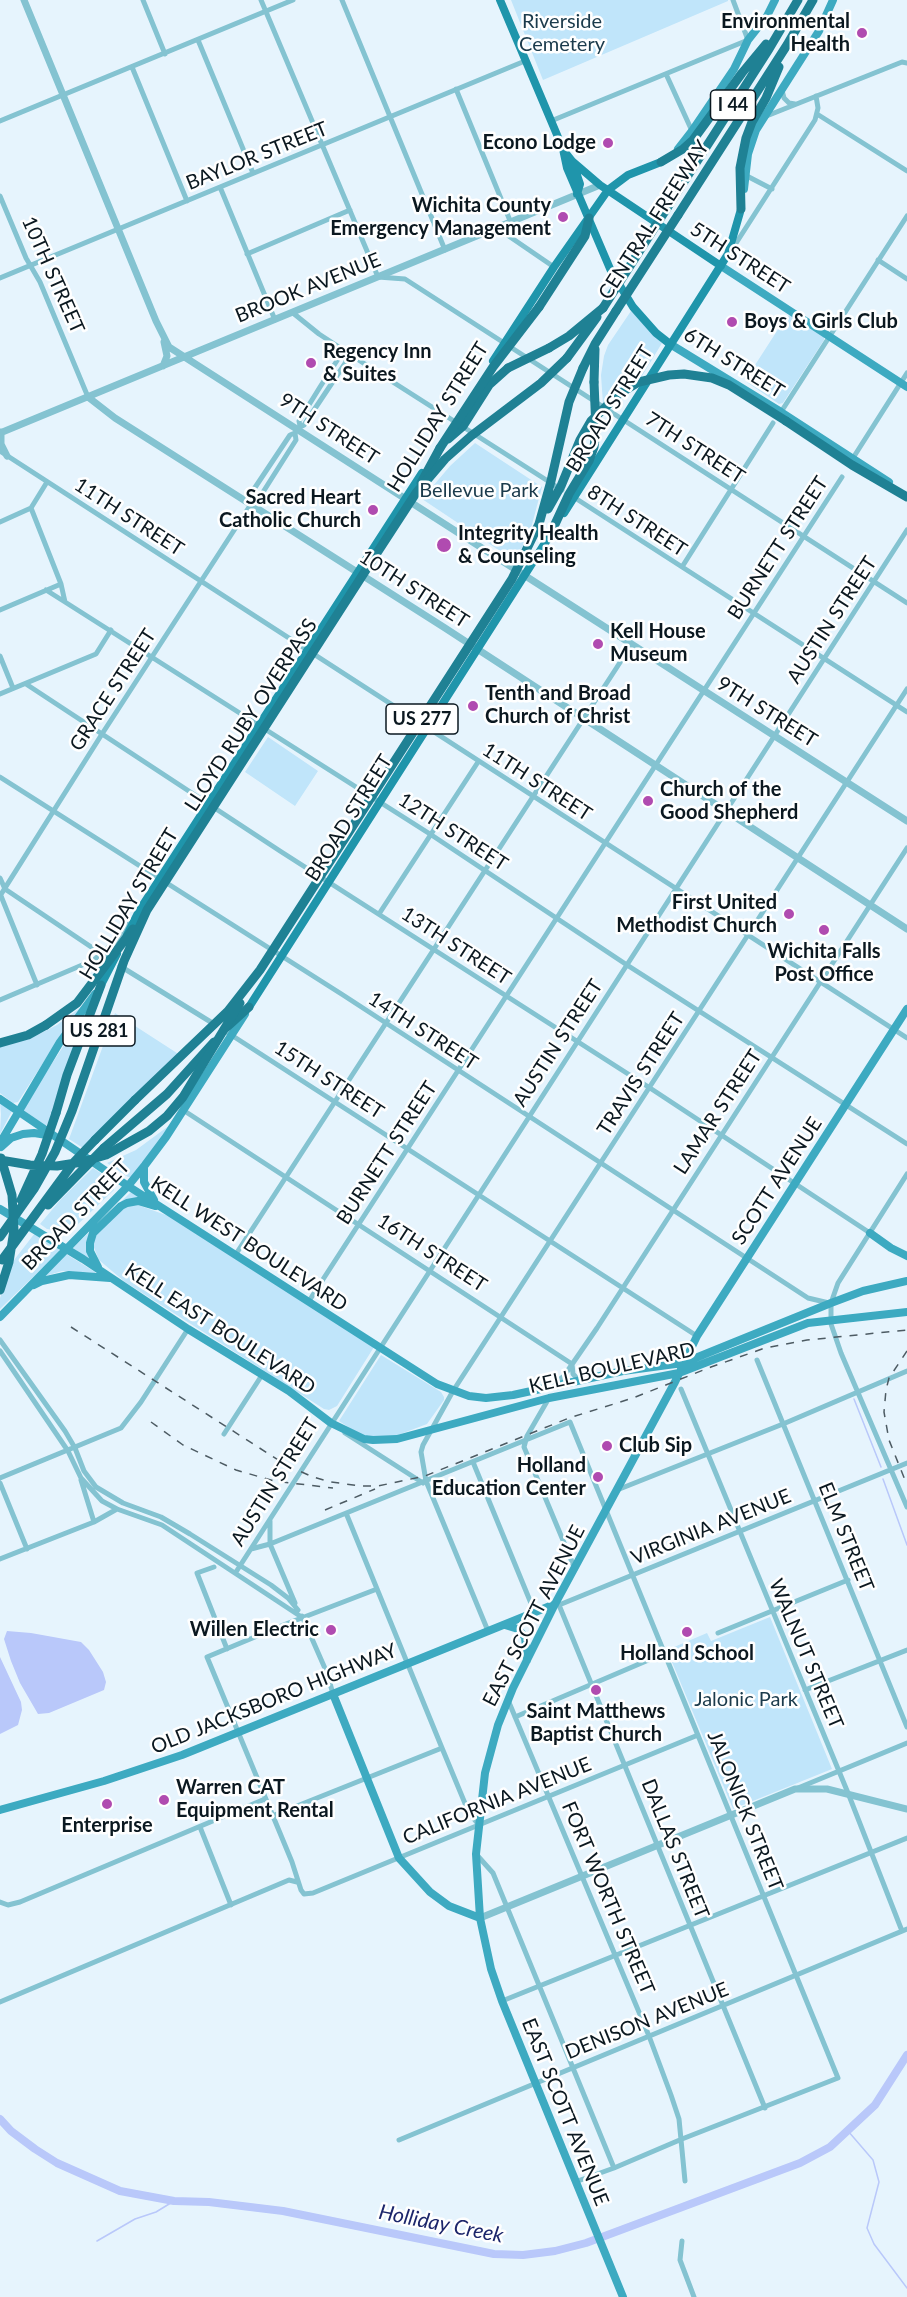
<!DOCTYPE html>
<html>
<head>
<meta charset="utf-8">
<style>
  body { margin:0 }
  canvas { display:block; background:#e6f4fd }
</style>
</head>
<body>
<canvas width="907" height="2297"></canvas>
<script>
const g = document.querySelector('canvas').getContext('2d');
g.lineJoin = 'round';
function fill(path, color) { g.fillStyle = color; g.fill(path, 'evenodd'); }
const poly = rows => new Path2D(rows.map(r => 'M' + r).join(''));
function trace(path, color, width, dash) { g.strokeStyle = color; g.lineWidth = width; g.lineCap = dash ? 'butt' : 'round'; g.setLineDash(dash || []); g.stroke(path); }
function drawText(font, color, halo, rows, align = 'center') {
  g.font = font + ' Lato,sans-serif'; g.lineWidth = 5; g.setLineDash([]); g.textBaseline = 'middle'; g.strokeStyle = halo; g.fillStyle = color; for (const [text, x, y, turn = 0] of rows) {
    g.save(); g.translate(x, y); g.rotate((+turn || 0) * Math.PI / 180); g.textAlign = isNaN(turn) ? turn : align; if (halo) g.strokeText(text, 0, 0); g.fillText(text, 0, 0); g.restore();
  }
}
const green = poly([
  [511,0,728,0,728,1,543,80],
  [631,311,662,343,639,381,603,404,601,375,604,356,608,345],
  [790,315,824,337,824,340,783,403,779,404,748,383,746,379,786,317],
  [475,443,542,487,530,532,515,561,422,499,450,466],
  [268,737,318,771,295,806,245,772],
  [84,1005,59,1038,18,1102,13,1103,0,1093,0,1047,33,1037,57,1025],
  [115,1013,180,1055,83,1148,69,1139],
  [82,1018,55,1110,46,1126,22,1109],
  [0,1101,12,1111,0,1134,1,1114],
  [170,1125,154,1149,131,1177,128,1177,107,1163,136,1150],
  [93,1168,114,1182,114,1190,77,1225,60,1231,47,1229,40,1224,62,1198],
  [131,1192,141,1198,135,1199,94,1230,92,1261,73,1248],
  [135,1204,177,1219,374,1347,337,1406,329,1410,324,1409,125,1282,99,1260,93,1245,95,1236,123,1208],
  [35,1233,59,1249,59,1252,0,1309,0,1298,14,1260],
  [66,1254,95,1272,95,1273,62,1271,42,1277],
  [381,1355,441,1392,444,1397,444,1400,427,1424,390,1438,362,1436,339,1421],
  [770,1617,832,1769,733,1809,667,1650,707,1633,711,1641]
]);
const water = poly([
  [7,1631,31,1633,81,1642,89,1650,103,1672,106,1682,104,1690,49,1713,38,1714,20,1683,11,1661,4,1639],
  [0,1657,21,1702,22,1710,18,1725,0,1734]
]);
const stream = poly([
  [854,1399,881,1467],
  [883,1479,907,1545],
  [848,2131,873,2160,879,2182,867,2228,874,2244,907,2288],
  [97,2241,135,2219,156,2212,174,2201]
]);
const river = poly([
  [0,2119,11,2131,35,2149,57,2163,120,2191,174,2201,209,2202,283,2211,494,2254,523,2255,555,2251,586,2243,800,2163,830,2147,875,2105,907,2055]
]);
const minor = poly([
  [143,0,165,54],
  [261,0,378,277,405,279,907,603],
  [342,0,445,250],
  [198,40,253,173],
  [132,67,187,201],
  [666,74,692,131],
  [456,89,511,223],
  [782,90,784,98,789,103,795,104],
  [817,114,907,171],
  [764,117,902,62,907,63],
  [0,121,293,0],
  [551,121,748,40,733,0],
  [745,175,772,189],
  [220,187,275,320],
  [0,196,26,258,40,282,88,397],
  [497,228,554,267],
  [731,251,815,120,818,108,816,96],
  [247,254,350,210],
  [878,260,907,279],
  [0,278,525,61],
  [293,313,319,334,374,370,562,490],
  [781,412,907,216],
  [300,426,299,421,320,387,340,356,346,354],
  [0,451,907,1038],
  [853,458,907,373],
  [572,496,907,712],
  [253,501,250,495,290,435,295,433],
  [31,508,61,584,65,602,430,834,627,965,907,1144],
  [0,522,31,508,47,482],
  [682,567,773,423],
  [46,590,65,602],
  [0,610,61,584],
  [0,656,13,688],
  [26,684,280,851,650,1088,870,1233],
  [0,694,96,654,111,630],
  [0,777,343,995,808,1298,829,1303],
  [0,878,5,889,112,961],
  [0,896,102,734,253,501,258,500,296,440,295,433,298,428,304,425,346,362,345,355],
  [1,896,37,985],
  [379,914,478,762],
  [120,966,214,1024],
  [0,1000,94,960,119,938,129,924],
  [222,1029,697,1336],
  [183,1110,572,1364,573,1374,580,1381],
  [907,1174,838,1283,831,1303,831,1324,841,1353,907,1507],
  [236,1254,632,644],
  [309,1301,842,477],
  [0,1340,65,1431,75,1448,84,1471,96,1487,123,1503,161,1517,190,1534,271,1585,288,1598,298,1610],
  [0,1351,68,1451,81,1478,102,1501,117,1509,162,1525,303,1618],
  [757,1360,907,1727],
  [554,1384,564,1376,597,1328,907,848],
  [681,1389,848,1793,902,1931],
  [549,1398,527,1436,524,1447,575,1569],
  [345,1433,423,1483],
  [224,1434,262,1375],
  [473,1462,535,1613],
  [0,1478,121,1428,141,1402,188,1329],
  [81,1480,94,1522],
  [0,1483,27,1549],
  [617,1490,783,1424,907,1371],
  [346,1513,442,1748,469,1813,478,1824],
  [270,1521,270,1544,295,1603],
  [251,1549,270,1544,570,1422,838,2078,682,2139,614,2168,575,2182],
  [0,1559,94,1522,117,1509],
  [214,1567,197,1573,227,1649],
  [236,1572,907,530],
  [377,1589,286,1624,207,1657,292,1862,301,1890,304,1894,313,1893,698,1735],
  [555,1604,559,1605,765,2108],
  [559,1605,907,1463],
  [302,1616,327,1673,333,1694],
  [488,1631,426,1481,421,1452,423,1445,453,1391,907,689],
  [718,1633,848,1580],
  [805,1690,907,1650],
  [508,1700,649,2036,671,2095,679,2119,685,2181],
  [515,1717,665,1653],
  [798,1788,907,1743],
  [272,1816,442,1748],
  [200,1827,231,1905],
  [476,1854,493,1873,614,2168],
  [0,1902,8,1905,20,1902,265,1799],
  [502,2001,907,1838],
  [0,2002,289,1880,297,1882],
  [399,2140,907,1929],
  [682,2241,680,2260,694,2297]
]);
const tertiary = poly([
  [24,0,156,321,169,347,907,821],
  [163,366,167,356,164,342],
  [88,397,115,418,445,628,907,929],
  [1,432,1,444,7,456],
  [0,433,600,185],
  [480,1918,795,1789,827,1789,907,1809]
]);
const secondary = poly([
  [678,149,692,131,734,69,748,40,767,16,775,0],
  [744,189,748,154,756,130,819,31,833,0],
  [721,266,907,387],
  [670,344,781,412,889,482],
  [0,1099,128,1186,437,1384,469,1396,486,1398,513,1395,623,1371,683,1363,831,1303,863,1291,907,1281],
  [0,1143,60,1042,95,994],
  [1,1147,11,1138,23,1134,34,1133,47,1135],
  [144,1167,144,1182,154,1200],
  [0,1209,83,1259,188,1329,289,1391,331,1423,364,1439,373,1440,397,1439,549,1398,679,1373,808,1323,907,1312],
  [870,1233,891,1248,907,1256],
  [98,1267,90,1251,90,1243,93,1233,121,1206,127,1203,138,1201,155,1206],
  [34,1285,42,1281,69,1275,110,1278],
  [0,1317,128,1186,145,1165,166,1137,245,1014],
  [505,1625,518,1629,525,1637,527,1660],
  [333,1694,399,1858,430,1892,449,1906,480,1918],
  [0,1810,104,1781,182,1755,555,1604],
  [623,2297,502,2001,491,1969,480,1918,476,1854,485,1773,498,1725,513,1688,555,1604,675,1382,697,1336,907,1009]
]);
const primary = poly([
  [500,0,563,149,567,168,611,271,633,307,656,333,670,344],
  [564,151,572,161,600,185,721,266],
  [574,166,580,184,577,194],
  [493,361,554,267,608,190,628,175,661,162],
  [564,513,728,254,741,209],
  [127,935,139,911,422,473],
  [101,985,117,954],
  [249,1007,554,529]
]);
const motorway = poly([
  [661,162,683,149,693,140,742,73,766,44],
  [667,208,769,49,798,0],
  [741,209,740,168,746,138,752,122,766,98,779,67],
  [678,215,787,45,813,0],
  [539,307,585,236,589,218],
  [549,348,569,336,603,308],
  [567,358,597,317],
  [583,368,595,344,616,311],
  [594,382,595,349],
  [786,421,852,465,907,497],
  [448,439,463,426,489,385,508,368],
  [421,483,440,448],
  [550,535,569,494,589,461,594,447,596,431],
  [227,1027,249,1007],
  [0,1043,28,1035,46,1025],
  [56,1113,67,1075,101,985],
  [95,1140,135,1100],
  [104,1148,167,1094,214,1042]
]);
const rail = poly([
  [71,1327,286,1465,313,1477,331,1482,361,1486,378,1486,425,1476,569,1418,633,1398,711,1367,765,1348,807,1340,907,1330],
  [907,1351,889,1378,886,1390,884,1412,889,1440,907,1485],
  [151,1422,183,1445,236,1470,274,1481,333,1488],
  [325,1510,375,1489]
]);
const motorwayBridge = poly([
  [603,308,667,208],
  [616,311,678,215],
  [508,368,549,348],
  [594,382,596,431],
  [440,448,493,367,539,307],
  [548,509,561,486,580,440,591,421,619,394,639,382,669,375,684,374,712,378,729,385,786,421],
  [46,1025,77,1003,133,929],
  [135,1100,228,1011,260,970,512,579,539,524,551,481,569,402,583,368],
  [0,1160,30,1165,57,1166,82,1162,106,1155,149,1131,167,1116,183,1097,240,1003],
  [21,1200,42,1154,56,1113],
  [48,1205,104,1148],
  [0,1237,34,1189,55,1152,72,1111,124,961,147,910,373,559,416,493,445,459,471,436,541,383,567,358],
  [2,1260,74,1162,95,1140],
  [0,1290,9,1262,14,1230,12,1195,1,1158]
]);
const markers = [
  [862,33,6,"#b04bb0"],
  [608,143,6,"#b04bb0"],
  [563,217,6,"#b04bb0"],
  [732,322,6,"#b04bb0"],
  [311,363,6,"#b04bb0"],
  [373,510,6,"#b04bb0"],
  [444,545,8,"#b04bb0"],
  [598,644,6,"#b04bb0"],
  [473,706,6,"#b04bb0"],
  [648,801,6,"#b04bb0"],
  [789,914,6,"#b04bb0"],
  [824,930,6,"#b04bb0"],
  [607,1446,6,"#b04bb0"],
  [598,1477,6,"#b04bb0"],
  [331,1630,6,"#b04bb0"],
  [687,1632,6,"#b04bb0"],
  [596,1690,6,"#b04bb0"],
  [164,1800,6,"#b04bb0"],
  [107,1804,6,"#b04bb0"]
];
const shields = [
  [733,105,45],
  [422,719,72],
  [99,1031,72]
];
const shieldNames = [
  ["I 44",733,105],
  ["US 277",422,719],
  ["US 281",99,1031]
];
const parkNames = [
  ["Riverside",562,22],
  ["Cemetery",562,45],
  ["Bellevue Park",479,491],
  ["Jalonic Park",746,1700]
];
const poiNames = [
  ["Environmental",850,22,"right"],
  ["Health",850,45,"right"],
  ["Econo Lodge",596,143,"right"],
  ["Wichita County",551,206,"right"],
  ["Emergency Management",551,229,"right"],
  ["Boys & Girls Club",744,322],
  ["Regency Inn",323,352],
  ["& Suites",323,375],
  ["Sacred Heart",361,498,"right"],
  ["Catholic Church",361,521,"right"],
  ["Integrity Health",458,534],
  ["& Counseling",458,557],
  ["Kell House",610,632],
  ["Museum",610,655],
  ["Tenth and Broad",485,694],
  ["Church of Christ",485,717],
  ["Church of the",660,790],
  ["Good Shepherd",660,813],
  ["First United",777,903,"right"],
  ["Methodist Church",777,926,"right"],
  ["Wichita Falls",824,952,"center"],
  ["Post Office",824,975,"center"],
  ["Club Sip",619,1446],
  ["Holland",586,1466,"right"],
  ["Education Center",586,1489,"right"],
  ["Willen Electric",319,1630,"right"],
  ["Holland School",687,1654,"center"],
  ["Saint Matthews",596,1712,"center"],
  ["Baptist Church",596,1735,"center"],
  ["Warren CAT",176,1788],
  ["Equipment Rental",176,1811],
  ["Enterprise",107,1826,"center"]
];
const streetNames = [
  ["BAYLOR STREET",257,156,-22],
  ["CENTRAL FREEWAY",654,220,-57],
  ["5TH STREET",740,258,33],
  ["10TH STREET",53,275,66],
  ["BROOK AVENUE",308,288,-22],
  ["6TH STREET",734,363,32],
  ["BROAD STREET",610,409,-58],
  ["HOLLIDAY STREET",438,417,-58],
  ["9TH STREET",329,429,33],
  ["7TH STREET",695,448,33],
  ["11TH STREET",129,517,33],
  ["8TH STREET",637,521,33],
  ["BURNETT STREET",778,548,-57],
  ["10TH STREET",414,589,33],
  ["AUSTIN STREET",832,620,-57],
  ["GRACE STREET",113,690,-57],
  ["9TH STREET",767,712,32],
  ["LLOYD RUBY OVERPASS",251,715,-57],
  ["11TH STREET",537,782,33],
  ["BROAD STREET",349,818,-58],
  ["12TH STREET",453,832,33],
  ["HOLLIDAY STREET",129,904,-59],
  ["13TH STREET",456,946,33],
  ["14TH STREET",423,1031,33],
  ["AUSTIN STREET",558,1043,-57],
  ["TRAVIS STREET",641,1074,-57],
  ["15TH STREET",329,1080,33],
  ["LAMAR STREET",718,1112,-57],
  ["BURNETT STREET",387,1153,-57],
  ["SCOTT AVENUE",777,1181,-57],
  ["BROAD STREET",76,1215,-46],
  ["KELL WEST BOULEVARD",249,1244,33],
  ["16TH STREET",432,1253,33],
  ["KELL EAST BOULEVARD",220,1329,33],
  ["KELL BOULEVARD",612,1368,-13],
  ["AUSTIN STREET",275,1482,-58],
  ["VIRGINIA AVENUE",711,1527,-22],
  ["ELM STREET",846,1537,68],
  ["EAST SCOTT AVENUE",534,1616,-63],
  ["WALNUT STREET",806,1654,67],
  ["OLD JACKSBORO HIGHWAY",274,1699,-22],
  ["CALIFORNIA AVENUE",497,1801,-22],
  ["JALONICK STREET",745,1811,68],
  ["DALLAS STREET",675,1849,68],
  ["FORT WORTH STREET",608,1898,67],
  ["DENISON AVENUE",647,2021,-22],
  ["EAST SCOTT AVENUE",565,2112,68]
];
const waterNames = [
  ["Holliday Creek",441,2224,11]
];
fill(green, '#c0e5fa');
fill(water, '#b9c8fa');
trace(stream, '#b9c8fa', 1.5);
trace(river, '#b9c8fa', 8);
trace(minor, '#84c3d1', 5);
trace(tertiary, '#84c3d1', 7);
trace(secondary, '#3daac1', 8);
trace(primary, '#1f95ab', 8);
trace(motorway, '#1f8194', 9);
trace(rail, '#4d5b63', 1.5, [8, 8]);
trace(motorwayBridge, '#1f8194', 9);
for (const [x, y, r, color] of markers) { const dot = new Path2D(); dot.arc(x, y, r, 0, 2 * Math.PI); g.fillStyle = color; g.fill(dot); trace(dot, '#fff', 2); }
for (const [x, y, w] of shields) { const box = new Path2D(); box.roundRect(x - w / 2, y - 15, w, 30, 4.5); g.fillStyle = '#fff'; g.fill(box); trace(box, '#0b1820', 1.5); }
drawText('bold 18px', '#0b1820', null, shieldNames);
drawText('20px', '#1b3b4c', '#fff', parkNames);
drawText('bold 20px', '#0b1820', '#fff', poiNames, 'left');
drawText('20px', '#0b1820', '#fff', streetNames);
drawText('italic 21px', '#1c266b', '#fff', waterNames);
</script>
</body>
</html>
